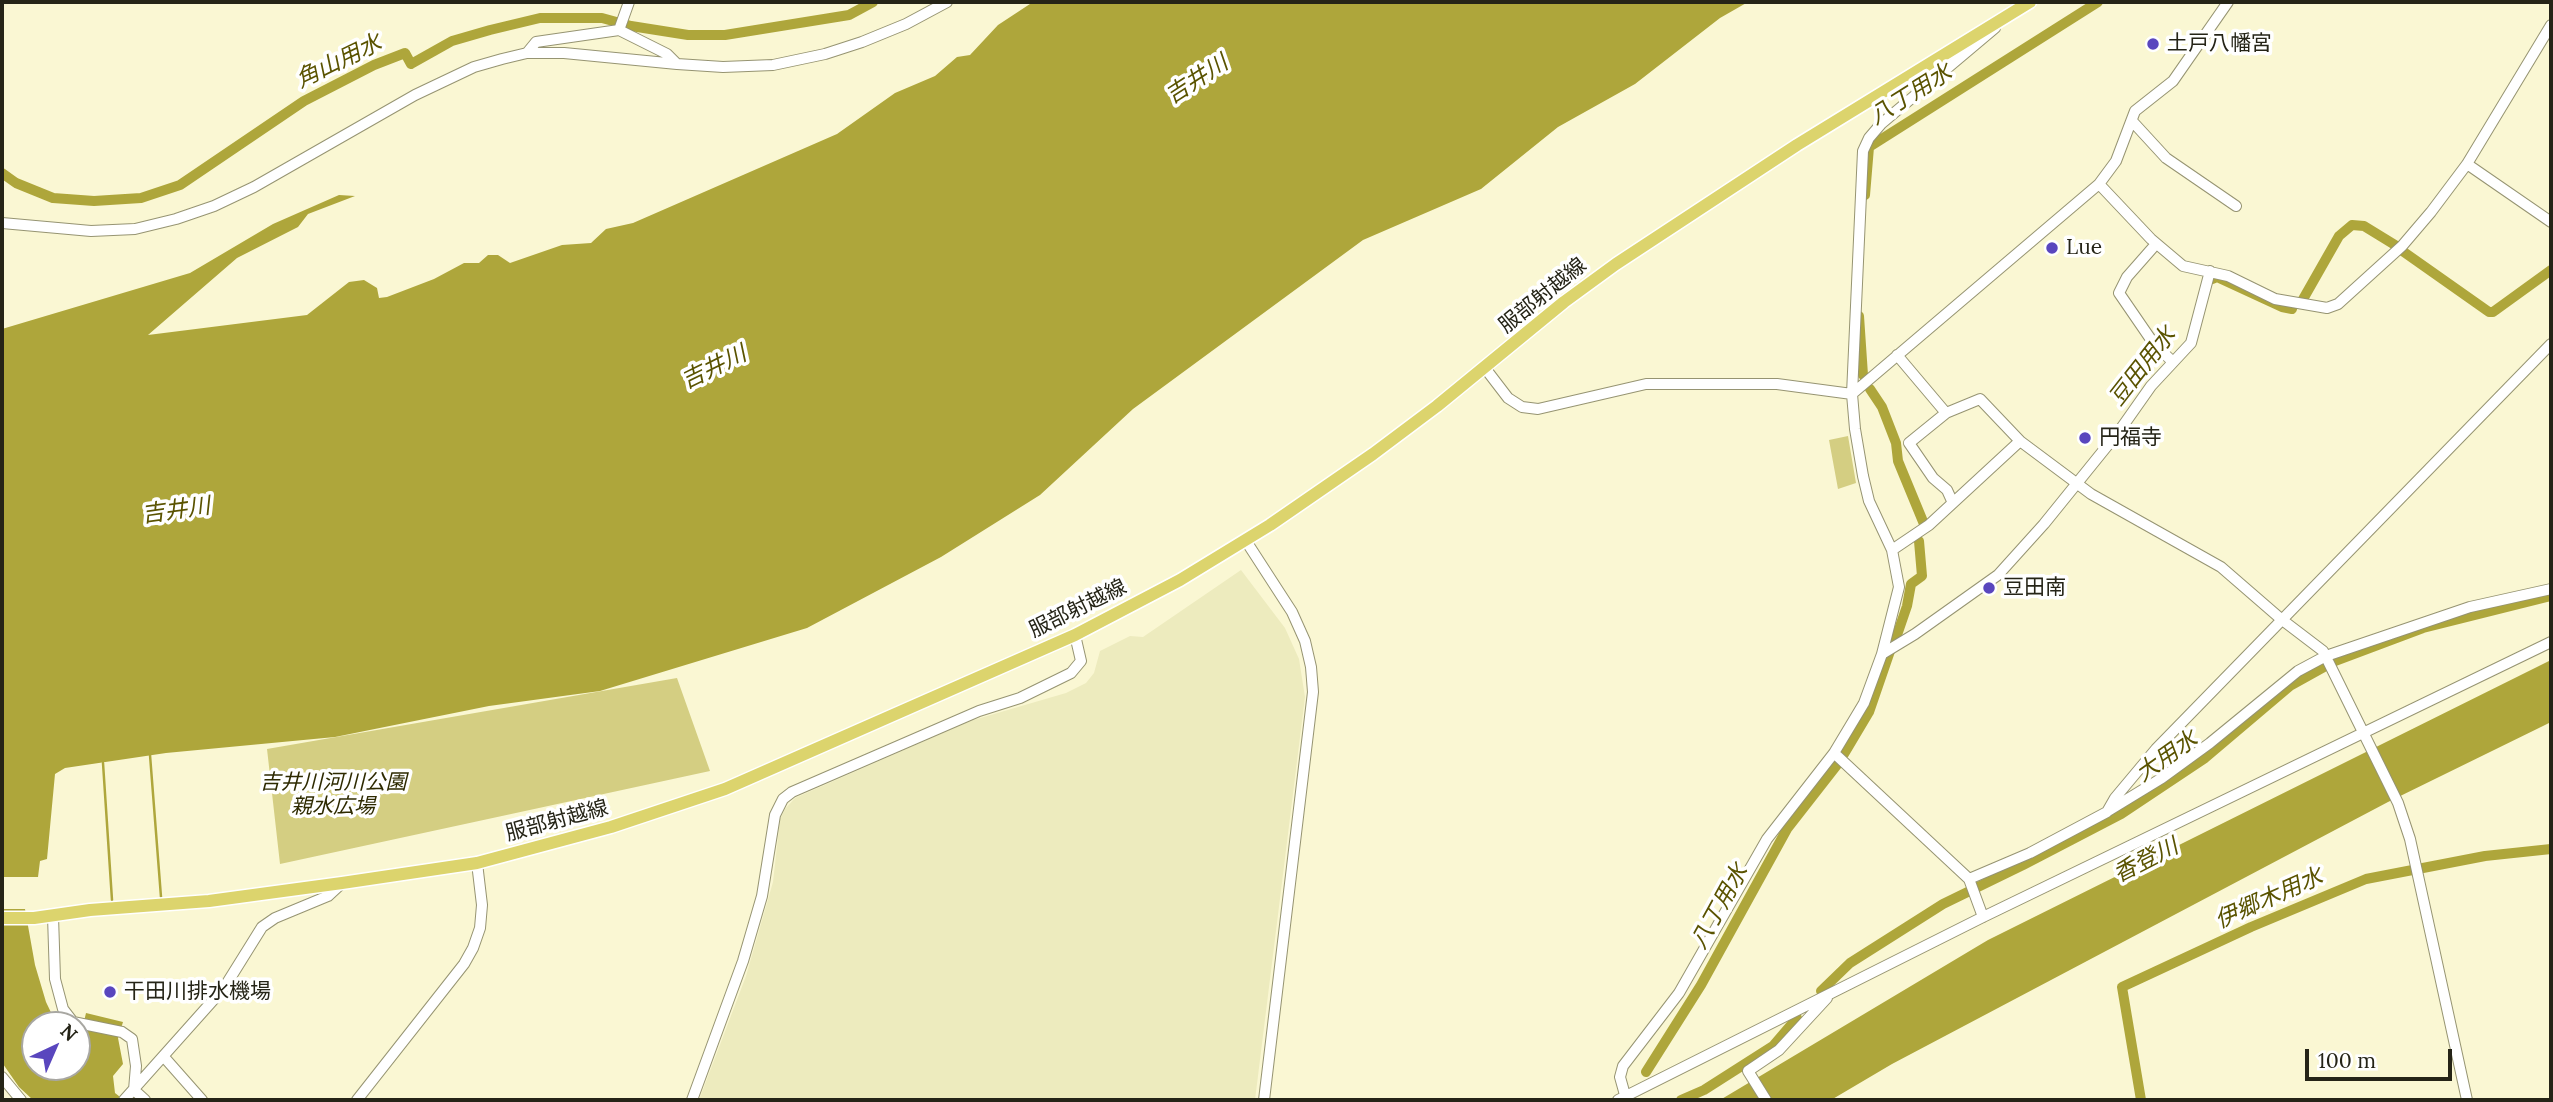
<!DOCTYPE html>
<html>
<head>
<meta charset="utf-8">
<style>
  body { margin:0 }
  #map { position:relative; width:2553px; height:1102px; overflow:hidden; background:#faf7d3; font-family:Lora,serif }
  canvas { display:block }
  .frame { position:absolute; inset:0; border:4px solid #252417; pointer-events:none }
  .north { position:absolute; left:21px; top:1011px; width:70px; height:70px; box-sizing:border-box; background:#fff; border:2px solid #a8a7a2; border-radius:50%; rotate:44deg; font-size:19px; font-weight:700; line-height:28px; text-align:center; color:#252417 }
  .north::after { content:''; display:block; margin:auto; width:24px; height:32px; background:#5946be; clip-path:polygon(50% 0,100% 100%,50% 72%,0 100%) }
  .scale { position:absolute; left:2305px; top:1049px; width:147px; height:32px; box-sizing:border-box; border:4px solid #252417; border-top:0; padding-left:9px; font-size:21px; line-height:24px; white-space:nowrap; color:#252417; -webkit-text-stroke:5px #fff; paint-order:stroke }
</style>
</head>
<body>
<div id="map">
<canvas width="2553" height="1102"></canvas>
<div class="frame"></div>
<div class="north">N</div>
<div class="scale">100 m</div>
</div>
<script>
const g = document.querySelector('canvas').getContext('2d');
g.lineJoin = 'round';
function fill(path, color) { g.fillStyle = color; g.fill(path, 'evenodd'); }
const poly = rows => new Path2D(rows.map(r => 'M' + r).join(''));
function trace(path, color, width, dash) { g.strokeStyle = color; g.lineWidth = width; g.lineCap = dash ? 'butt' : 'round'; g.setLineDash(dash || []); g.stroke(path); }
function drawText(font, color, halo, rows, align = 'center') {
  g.font = font + ' Lora,"Noto Sans JP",serif'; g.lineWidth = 7; g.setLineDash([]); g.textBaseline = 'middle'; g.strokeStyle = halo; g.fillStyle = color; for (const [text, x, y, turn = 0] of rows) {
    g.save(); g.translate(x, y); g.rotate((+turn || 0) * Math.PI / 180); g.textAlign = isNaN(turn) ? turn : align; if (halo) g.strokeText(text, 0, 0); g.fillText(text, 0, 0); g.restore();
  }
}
const built = poly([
  [1241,570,1285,628,1299,659,1305,697,1255,1100,699,1100,746,976,773,882,780,819,785,809,795,798,970,721,1066,693,1086,683,1094,673,1100,651,1130,636,1143,637]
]);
const green = poly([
  [1848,436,1856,483,1838,489,1829,440],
  [677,678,710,771,280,864,267,749]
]);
const water = poly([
  [1033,2,1748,2,1720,18,1635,84,1558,127,1481,189,1363,240,1133,409,1040,495,941,557,807,628,600,691,489,706,335,737,166,753,65,768,55,774,47,859,40,861,38,877,2,877,2,329,190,273,273,224,339,195,355,196,308,214,298,227,237,258,148,335,307,315,349,282,364,280,377,288,379,298,387,297,434,279,464,263,479,263,488,255,498,255,510,263,562,245,591,243,606,229,633,223,837,134,895,93,935,76,957,57,970,55,998,25],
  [2551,660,2551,722,2543,726,2388,802,1892,1064,1831,1100,1720,1100,1988,940],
  [2,909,25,909,35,965,46,1002,57,1025,35,1025,35,1067,77,1067,77,1036,82,1030,86,1013,123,1022,118,1038,123,1064,113,1076,115,1093,124,1100,33,1100,19,1087,3,1064]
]);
const stream = poly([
  [150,755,161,897],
  [103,763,112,900]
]);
const canal = poly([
  [2,173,16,183,53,198,94,201,141,198,180,185,304,101,374,65,405,53,411,64,452,41,490,30,540,18,602,18,631,26,688,35,725,35,849,15,873,2],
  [1865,195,1869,147,2098,2],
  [2401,250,2489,312,2493,312,2551,270],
  [2212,279,2217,277,2282,307,2292,309],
  [2302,301,2339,236,2352,225,2364,226,2395,245],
  [1859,316,1863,375],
  [1870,389,1882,407,1896,443,1898,461,1924,524],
  [1895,641,1907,606,1911,584,1922,576,1919,541],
  [1844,754,1869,712,1890,651],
  [1821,991,1850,963,1943,904,2023,865,2121,814,2205,758,2290,686,2335,661,2423,628,2551,596],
  [1646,1072,1701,985,1787,829,1837,765],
  [1681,1100,1704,1090,1773,1046,1797,1018],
  [2141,1100,2122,987,2251,927,2366,879,2485,856,2551,849]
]);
const minor = poly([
  [619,30,629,2],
  [527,53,536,42,619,30,667,54,677,64],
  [2132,121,2166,158,2236,206],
  [2467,164,2551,222],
  [2099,184,2151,239,2183,266,2228,276,2275,299,2327,308,2338,304,2402,246,2431,212,2467,164,2551,25],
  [2,223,91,231,135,229,176,219,214,206,254,187,415,95,474,67,502,59,527,53,564,53,677,64,723,67,773,65,825,54,862,42,906,24,947,2],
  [2156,244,2127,277,2119,293,2154,344,2173,362],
  [1897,355,1946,413],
  [1485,368,1508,398,1522,407,1538,409,1646,384,1777,384,1852,394,2099,184,2116,161,2135,111,2173,81,2228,2],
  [1952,501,1947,490,1933,478,1909,443,1946,413,1980,399,2020,441],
  [1246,541,1292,612,1305,641,1311,667,1313,692,1264,1100],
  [1892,550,1929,525,2020,441,2091,494,2221,567,2281,619,2323,651,2398,803,2410,839,2467,1100],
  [1882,654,1915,634,1998,575,2044,524,2120,430,2151,386,2191,343,2210,271],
  [1834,753,1969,879,1983,917],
  [2108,811,2162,778,2210,743,2298,671,2326,656,2470,607,2551,589],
  [1969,879,2030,853,2107,812,2115,798,2156,749,2551,344],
  [53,916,55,979,63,1009,73,1022,122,1032,132,1039,136,1066,134,1090,145,1100],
  [164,1057,202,1100],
  [2,1077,21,1100],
  [1625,1095,1620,1077,1623,1066,1679,993,1767,839,1834,753,1864,703,1882,654,1899,587,1892,550,1869,501,1863,476,1855,429,1852,394,1863,151,1869,138,1881,124,1995,28],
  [124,1100,224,988,262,927,275,918,328,896,342,883],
  [357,1100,464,964,473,948,480,928,482,905,477,863],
  [692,1100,743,961,762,896,775,815,783,799,792,792,979,711,1020,698,1071,673,1081,661,1075,635],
  [1618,1100,1983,917,2551,642],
  [1766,1100,1748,1071,1779,1050,1827,998]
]);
const major = poly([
  [2,918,34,918,90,910,209,901,342,883,477,863,611,827,725,789,1075,635,1180,580,1270,525,1373,454,1437,406,1564,302,1616,264,1797,145,2030,2]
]);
const markers = [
  [2153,44,7,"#5946be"],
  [2052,248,7,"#5946be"],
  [2085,438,7,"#5946be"],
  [1989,588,7,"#5946be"],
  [110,992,7,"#5946be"]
];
const poiNames = [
  ["土戸八幡宮",2167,44],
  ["Lue",2066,248],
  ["円福寺",2099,438],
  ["豆田南",2003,588],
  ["干田川排水機場",124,992]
];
const streetNames = [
  ["服部射越線",1543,296,-39],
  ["服部射越線",1078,609,-26],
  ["服部射越線",557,821,-15]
];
const parkNames = [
  ["吉井川河川公園",333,783],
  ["親水広場",333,807]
];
const waterNames = [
  ["角山用水",339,62,-26],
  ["吉井川",1197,80,-33],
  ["八丁用水",1911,95,-32],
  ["豆田用水",2143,367,-52],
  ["吉井川",714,368,-26],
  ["吉井川",176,511,-8],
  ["大用水",2167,757,-35],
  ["香登川",2146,861,-27],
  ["伊郷木用水",2269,899,-24],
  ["八丁用水",1720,907,-61]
];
fill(built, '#edebbe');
fill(green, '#d4ce82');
fill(water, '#aea63b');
trace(stream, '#aea63b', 2.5);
trace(canal, '#aea63b', 10);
trace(minor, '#969472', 12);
trace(major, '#fff', 15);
trace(minor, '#fff', 10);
trace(major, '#dcd46d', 12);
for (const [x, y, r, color] of markers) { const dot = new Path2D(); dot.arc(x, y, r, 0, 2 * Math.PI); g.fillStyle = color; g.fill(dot); trace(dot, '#fff', 2.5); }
drawText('21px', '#252417', '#fff', poiNames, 'left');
drawText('21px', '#252417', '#fff', streetNames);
drawText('italic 21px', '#2e2a00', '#fff', parkNames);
drawText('italic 23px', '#5a5300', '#fff', waterNames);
</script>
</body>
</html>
